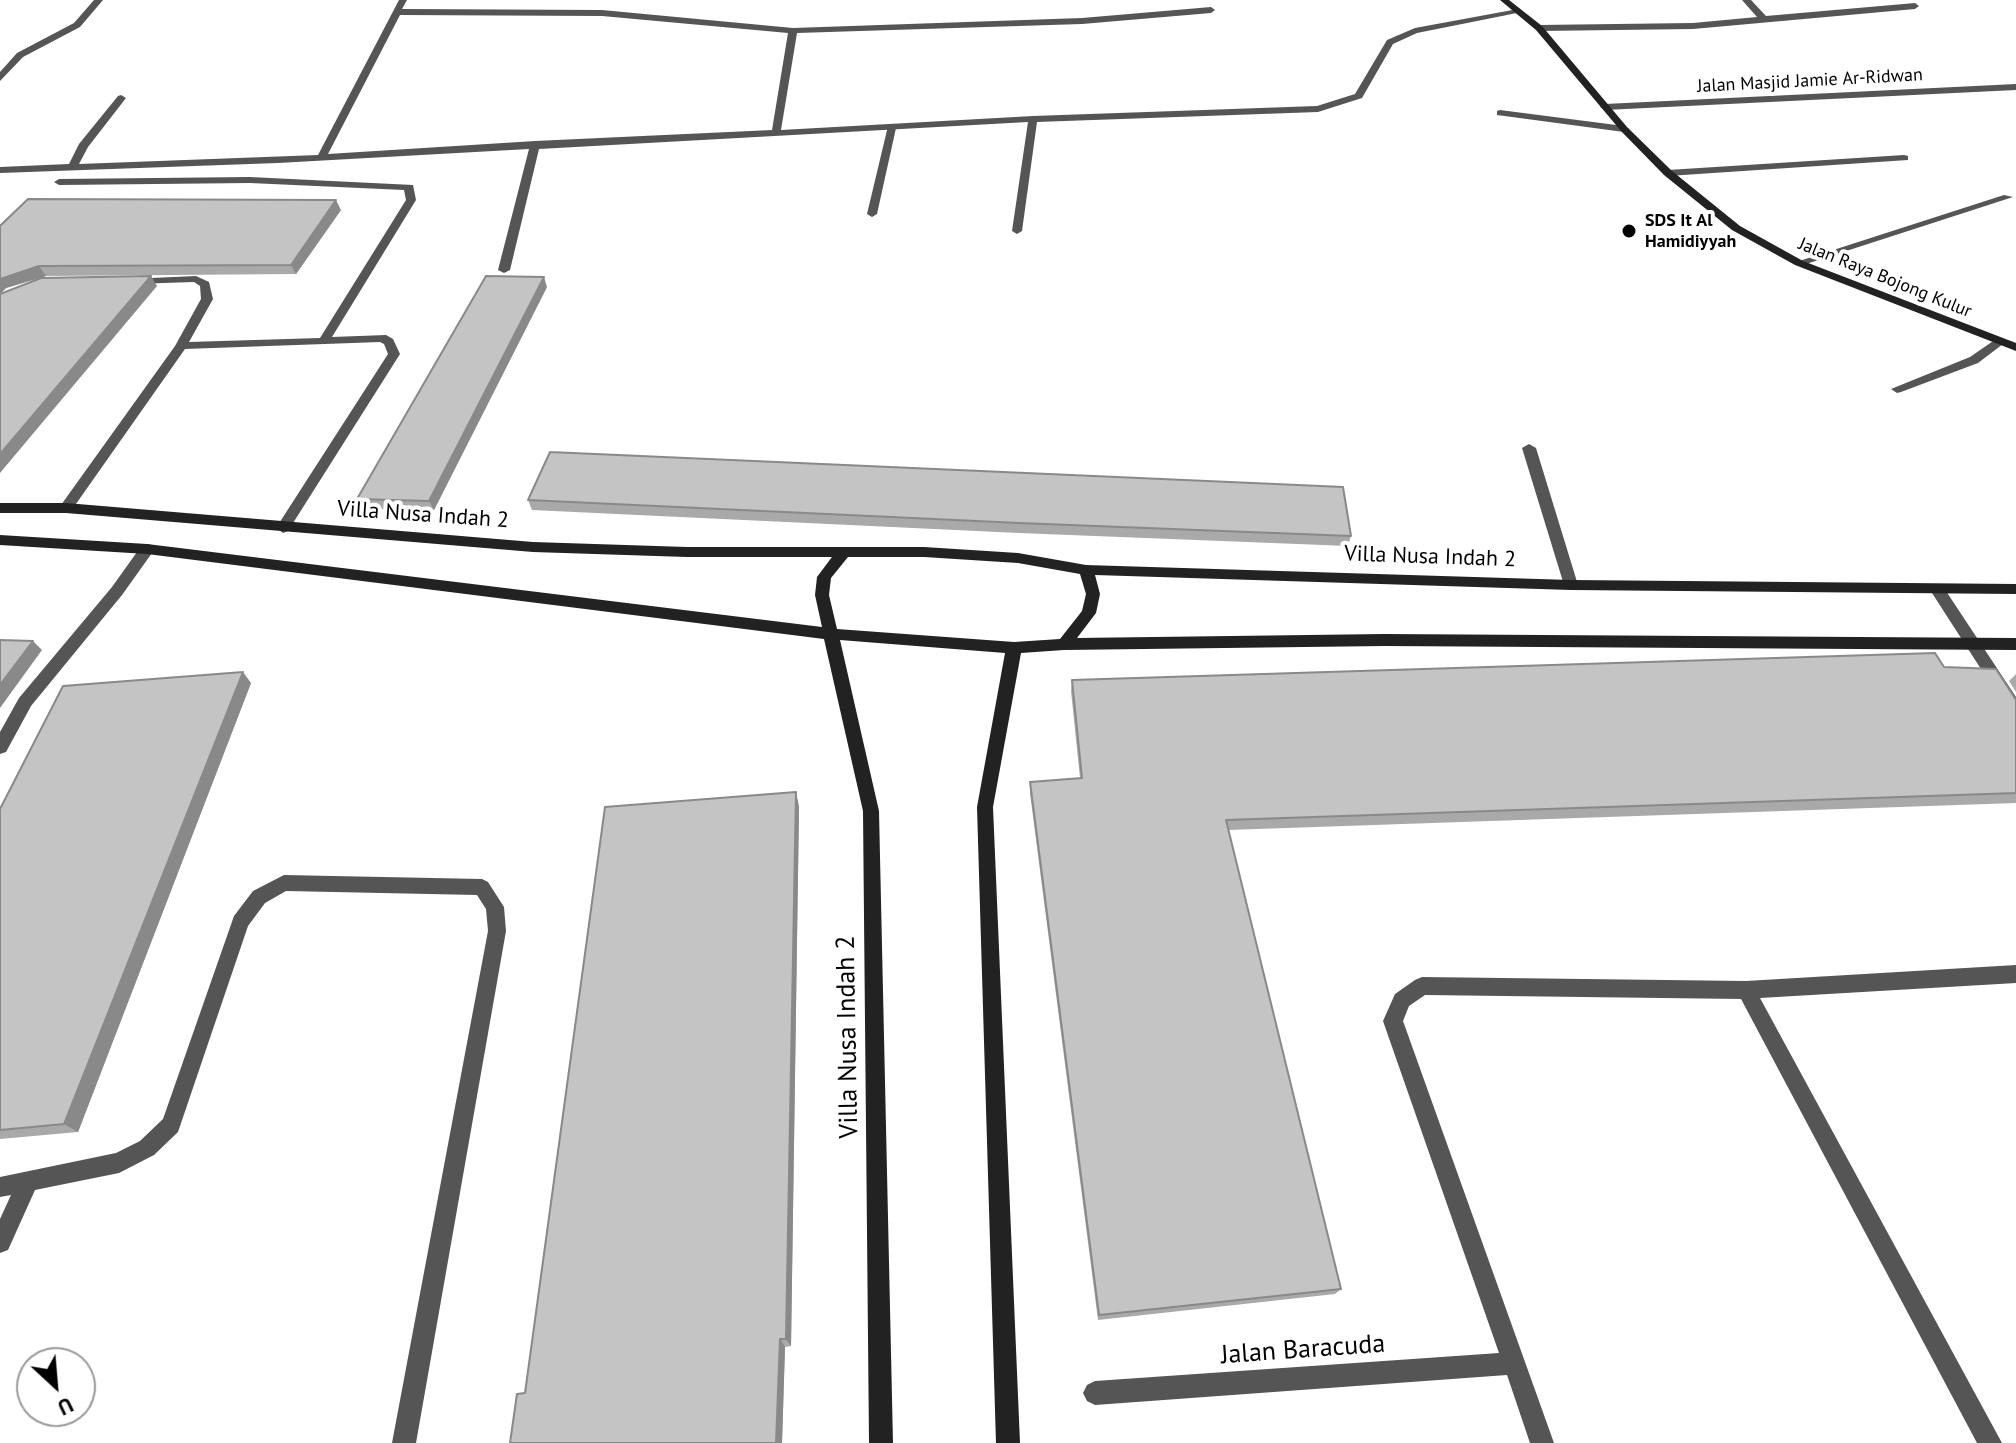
<!DOCTYPE html>
<html>
<head>
<meta charset="utf-8">
<style>
  body { margin:0 }
  #map { position:relative; width:2016px; height:1443px; overflow:hidden; background:#fff; font-family:"PT Sans",sans-serif }
  canvas { display:block }
  .north { position:absolute; left:16px; top:1347px; width:80px; height:80px; box-sizing:border-box; background:#fff; border:2px solid #999; border-radius:50%; rotate:154deg; font-size:22px; font-weight:700; line-height:32px; text-align:center; color:#000 }
  .north::after { content:''; display:block; margin:auto; width:28px; height:36px; background:#000; clip-path:polygon(50% 0,100% 100%,50% 72%,0 100%) }
</style>
</head>
<body>
<div id="map">
<canvas width="2016" height="1443"></canvas>
<div class="north">U</div>
</div>
<script>
const g = document.querySelector('canvas').getContext('2d');
g.lineJoin = 'round';
const poly = rows => new Path2D(rows.map(r => 'M' + r).join(''));
function fill(path, color) { g.fillStyle = color; g.fill(path, 'evenodd'); }
function trace(path, color, width, dash) { g.strokeStyle = color; g.lineWidth = width; g.lineCap = dash ? 'butt' : 'round'; g.setLineDash(dash || []); g.stroke(path); }
function drawText(font, color, halo, rows, align = 'center') {
  g.font = font + ' "PT Sans",sans-serif'; g.lineWidth = 8; g.setLineDash([]); g.textBaseline = 'middle'; g.strokeStyle = halo; g.fillStyle = color; for (const [text, x, y, turn = 0] of rows) {
    g.save(); g.translate(x, y); g.rotate((+turn || 0) * Math.PI / 180); g.textAlign = isNaN(turn) ? turn : align; if (halo) g.strokeText(text, 0, 0); g.fillText(text, 0, 0); g.restore();
  }
}
const lane = poly([
  [1742,0,1751,0,1766,16,1915,3,1919,6,1915,9,1693,29,1539,31,1535,28,1539,25,1693,23,1757,17,1742,0],
  [1500,110,1624,126,1629,129,1624,132,1497,115,1497,111,1500,110],
  [888,126,896,128,877,214,872,217,867,214,888,126],
  [1529,444,1536,448,1578,585,1576,589,1566,589,1564,585,1522,448,1529,444]
]);
const street = poly([
  [94,0,103,0,80,27,23,57,0,81,0,72,17,53,74,23,94,0],
  [399,0,407,0,402,9,602,10,793,28,1082,18,1211,7,1215,10,1211,13,1082,24,797,33,781,130,1033,116,1317,106,1355,94,1387,40,1415,28,1518,9,1522,12,1417,33,1393,44,1362,98,1318,112,1037,122,1022,231,1017,234,1012,231,1028,122,539,149,510,270,504,273,498,270,529,149,278,163,0,173,0,167,69,164,79,144,118,96,121,95,126,98,88,147,79,164,318,155,399,0],
  [400,15,602,16,788,33,772,130,535,141,328,154,400,15],
  [2016,84,2016,90,1605,110,1600,107,1605,104,2016,84],
  [1904,155,1908,156,1908,160,1668,176,1663,173,1668,170,1904,155],
  [250,177,413,185,416,200,332,337,386,335,393,339,400,354,288,531,283,533,276,528,388,354,384,344,380,342,185,349,71,511,61,511,59,508,61,505,175,346,201,299,200,286,194,282,133,284,129,283,129,279,196,276,209,282,213,299,189,342,320,338,406,200,404,190,250,183,59,185,54,182,59,179,250,177],
  [2004,195,2013,197,1803,265,1793,263,2004,195],
  [1999,337,2005,341,2003,344,1978,363,1901,392,1897,393,1891,389,1970,357,1999,337],
  [147,544,152,545,154,549,152,553,122,595,31,706,6,752,0,754,0,732,19,698,112,587,142,545,147,544],
  [1937,584,1942,585,2016,697,2016,716,2010,714,1932,593,1930,589,1937,584],
  [284,875,482,879,488,882,504,907,506,931,416,1443,392,1443,488,931,486,909,477,895,286,891,265,903,248,926,178,1132,154,1155,119,1173,35,1190,8,1250,0,1253,0,1219,11,1195,0,1197,0,1177,116,1153,140,1141,163,1119,234,916,253,891,284,875],
  [2016,965,2016,983,1760,998,2002,1443,1977,1443,1741,999,1425,995,1409,1006,1403,1021,1554,1443,1530,1443,1507,1375,1095,1405,1087,1401,1083,1393,1087,1385,1095,1381,1499,1353,1383,1021,1395,994,1415,980,1422,977,1746,981,2016,965]
]);
const secondary = poly([
  [1500,0,1509,0,1542,26,1627,127,1672,171,1740,226,1803,261,2016,343,2016,351,1795,265,1732,230,1664,175,1621,131,1536,30,1500,0],
  [0,503,66,503,533,542,687,547,924,547,1018,553,1086,565,1571,580,2016,584,2016,594,1571,590,1095,575,1100,594,1096,613,1077,638,1385,634,2016,638,2016,650,1385,646,1064,650,1021,653,993,807,1020,1443,996,1443,977,807,1005,653,840,640,879,811,893,1443,869,1443,863,811,824,639,147,554,0,545,0,535,147,544,822,627,815,595,817,577,832,557,687,557,533,552,66,513,0,513,0,503],
  [848,557,924,557,1018,563,1080,574,1086,594,1082,611,1060,639,1014,642,837,629,829,595,831,578,848,557]
]);
const wall = poly([
  [341,210,296,274,46,276,6,288,0,294,0,226],
  [547,287,434,510,362,509,357,499],
  [528,500,1351,536,1348,546,1019,533,532,510],
  [2016,674,2016,692,2009,681],
  [1072,680,2016,700,2016,803,1228,830,1341,1289,1335,1294,1098,1320,1030,793,1030,782,1080,778,1071,691],
  [251,683,78,1132,0,1139,0,809],
  [799,806,791,1346,785,1347,782,1443,510,1443]
]);
const shadedWall = poly([
  [336,200,341,210,296,274,291,265],
  [39,266,46,276,6,288,0,294,0,279],
  [151,276,157,286,0,473,0,454],
  [544,277,547,287,434,510,429,501],
  [33,641,42,650,0,708,0,685],
  [243,672,251,683,78,1132,64,1124],
  [796,792,799,806,791,1346,786,1339],
  [780,1339,785,1347,782,1443,776,1443]
]);
const building = poly([
  [28,199,336,200,291,265,39,266,0,279,0,226,28,199],
  [151,276,0,454,0,294,41,278,151,276],
  [486,276,544,277,429,501,357,499,486,276],
  [550,452,1343,487,1351,536,1019,523,528,500,550,452],
  [0,640,33,641,0,685,0,640],
  [1935,653,1944,667,1996,669,2016,700,2016,793,1226,820,1341,1289,1099,1315,1030,782,1082,778,1072,680,1935,653],
  [243,672,64,1124,0,1130,0,809,63,686,243,672],
  [796,792,786,1339,780,1339,776,1443,510,1443,517,1394,525,1393,605,807,796,792]
]);
const markers = [
  [1629,231,8,"#000"]
];
const farStreetnames = [
  ["Jalan Masjid Jamie Ar-Ridwan",1810,81,-3],
  ["Jalan Raya Bojong Kulur",1885,278,22]
];
const farPoinames = [
  ["SDS It Al",1645,221],
  ["Hamidiyyah",1645,242]
];
const streetNames = [
  ["Villa Nusa Indah 2",423,515,4],
  ["Villa Nusa Indah 2",1430,557,2]
];
const nearStreetnames = [
  ["Villa Nusa Indah 2",848,1037,-91],
  ["Jalan Baracuda",1303,1350,-4]
];
fill(lane, '#555');
fill(street, '#555');
fill(secondary, '#222');
fill(wall, '#a9a9a9');
fill(shadedWall, '#898989');
fill(building, '#c4c4c4');
trace(building, '#898989', 2);
for (const [x, y, r, color] of markers) { const dot = new Path2D(); dot.arc(x, y, r, 0, 2 * Math.PI); g.fillStyle = color; g.fill(dot); trace(dot, '#fff', 3); }
drawText('18px', '#000', '#fff', farStreetnames);
drawText('bold 18px', '#000', '#fff', farPoinames, 'left');
drawText('22px', '#000', '#fff', streetNames);
drawText('26px', '#000', '#fff', nearStreetnames);
</script>
</body>
</html>
